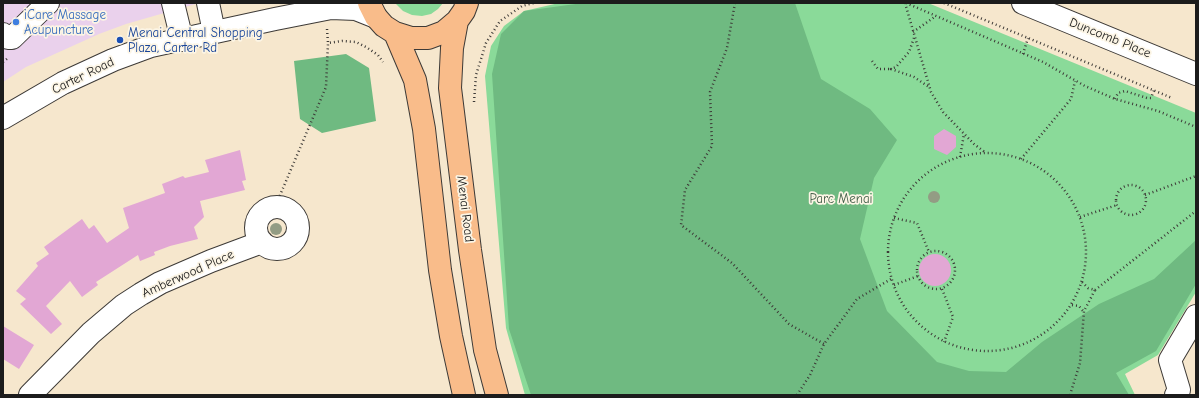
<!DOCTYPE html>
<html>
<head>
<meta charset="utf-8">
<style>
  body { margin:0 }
  #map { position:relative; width:1199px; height:398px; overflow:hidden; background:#f6e7cd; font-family:"Comic Neue",sans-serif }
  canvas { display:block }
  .frame { position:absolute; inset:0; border:4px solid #1c1c1c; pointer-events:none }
</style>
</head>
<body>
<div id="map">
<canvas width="1199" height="398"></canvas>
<div class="frame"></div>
</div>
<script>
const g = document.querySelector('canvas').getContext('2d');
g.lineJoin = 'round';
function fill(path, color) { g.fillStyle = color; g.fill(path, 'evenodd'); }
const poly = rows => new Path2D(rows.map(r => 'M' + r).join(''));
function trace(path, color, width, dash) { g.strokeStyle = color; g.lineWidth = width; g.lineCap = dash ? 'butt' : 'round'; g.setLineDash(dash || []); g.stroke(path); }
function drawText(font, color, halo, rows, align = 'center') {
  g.font = font + ' "Comic Neue",sans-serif'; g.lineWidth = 3.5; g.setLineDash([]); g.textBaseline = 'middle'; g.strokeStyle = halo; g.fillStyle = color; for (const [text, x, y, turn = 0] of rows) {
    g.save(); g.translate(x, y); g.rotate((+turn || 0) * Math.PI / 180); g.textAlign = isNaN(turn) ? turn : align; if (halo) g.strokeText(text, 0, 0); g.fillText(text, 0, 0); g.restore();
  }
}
const built = poly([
  [3,3,199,3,126,24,99,34,26,67,3,82]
]);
const green = poly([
  [395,3,443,3,438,9,431,14,422,16,412,15,403,11],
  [559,3,928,3,1196,113,1196,292,1158,355,1125,374,1135,395,525,395,506,328,485,76,491,46,504,26,524,11]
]);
const forest = poly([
  [583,3,795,3,821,79,870,109,897,140,874,178,860,239,887,311,937,362,969,371,1006,372,1042,342,1099,304,1154,279,1196,240,1196,284,1156,351,1116,373,1129,395,531,395,509,329,492,74,501,34,524,11],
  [346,54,369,68,376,121,322,133,300,119,294,61]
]);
const building = poly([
  [944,129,956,136,956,147,947,155,934,149,934,136],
  [240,150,246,180,242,181,245,190,200,201,204,217,194,227,198,239,170,246,154,252,155,255,140,261,138,255,96,282,98,285,82,297,70,281,46,306,62,324,51,334,20,304,26,299,16,291,38,266,36,263,49,254,44,247,82,219,89,229,94,225,107,243,129,228,123,208,165,193,162,184,183,176,185,178,209,172,205,160],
  '919 270a16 16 0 1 1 32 0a16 16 0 1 1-32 0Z',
  [3,326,34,345,19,369,3,359]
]);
const path = poly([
  [735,3,727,48,710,92,712,146,685,190,681,225,732,263,789,324,824,344],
  [905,3,931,92,943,112,974,144,986,153],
  [906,3,1043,62,1085,86,1115,99,1158,111,1196,127],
  [944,3,1172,98],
  [327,29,328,43,342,41,356,42,366,47,378,55,383,62],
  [913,32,936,16],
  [914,38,909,52,896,67,891,69,914,77,929,87],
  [1023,54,1028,38],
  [872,61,878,69,891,69],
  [3,62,8,58],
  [1115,99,1118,93,1125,91,1147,98,1151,98,1154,90],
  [474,102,476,75,486,43,500,21,522,6,534,3],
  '888 252a99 99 0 1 1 198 0a99 99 0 1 1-198 0Z',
  [960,157,964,134],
  [1021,159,1071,99,1075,81],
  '1116 200a15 15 0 1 1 30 0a15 15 0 1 1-30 0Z',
  [1145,195,1196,176],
  [275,207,326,87,328,43],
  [1080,217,1117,205],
  [894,218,917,223,929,252],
  '917 270a19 19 0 1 1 38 0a19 19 0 1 1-38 0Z',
  [894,285,918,276],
  [942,289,953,317,944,342],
  [1095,290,1196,211],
  [1072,305,1079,306,1083,311],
  [797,395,810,375,824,344,857,299,891,279],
  [1070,395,1080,363,1084,311,1095,290,1088,288,1082,282]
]);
const minor = poly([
  [173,3,182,40],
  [208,3,214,32],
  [1023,3,1196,74],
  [3,34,8,38,12,38,48,3],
  [3,118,63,83,113,60,151,46,275,19,331,8,356,9,376,17],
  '256 228a21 21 0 1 1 42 0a21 21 0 1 1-42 0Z',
  [30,395,91,333,124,305,141,294,160,283,211,261,262,242],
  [1176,395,1179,390,1170,360,1196,316]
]);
const major = poly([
  [369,3,376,17,384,26,395,33,411,38,428,38,444,32,457,21,464,11,467,3],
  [457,21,452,48,450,88,470,250,485,350,497,395],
  [395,33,415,80,424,129,440,270,451,336,464,395]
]);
const trees = [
  [934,197],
  [276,229]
];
const markers = [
  [16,22,4,"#3f7fe0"],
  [120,40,4,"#1a4fb4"]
];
const shopNames = [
  ["iCare Massage",24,15],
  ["Acupuncture",24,30]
];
const transitNames = [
  ["Menai Central Shopping",128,33],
  ["Plaza, Carter Rd",128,48]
];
const streetNames = [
  ["Duncomb Place",1110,38,22],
  ["Carter Road",83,76,-26],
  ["Menai Road",465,209,83],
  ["Amberwood Place",188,274,-24]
];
const parkNames = [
  ["Parc Menai",841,199]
];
fill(built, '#ead1ec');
fill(green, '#8ada99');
fill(forest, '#6fba81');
fill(building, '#e2a7d4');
trace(minor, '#3d3a37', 24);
trace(major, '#3d3a37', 24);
trace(path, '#3d3a37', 2.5, [1, 3]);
trace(minor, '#fff', 22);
trace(major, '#f9bc8a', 22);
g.fillStyle = '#939c84';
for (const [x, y] of trees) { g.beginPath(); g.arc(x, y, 6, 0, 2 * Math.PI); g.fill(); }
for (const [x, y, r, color] of markers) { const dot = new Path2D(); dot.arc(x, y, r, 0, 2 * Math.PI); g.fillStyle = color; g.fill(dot); trace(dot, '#fcf5e5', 1.5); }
drawText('13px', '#366cbe', '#fcf5e5', shopNames, 'left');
drawText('13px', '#164399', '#fcf5e5', transitNames, 'left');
drawText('13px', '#1c1c1c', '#fcf5e5', streetNames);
drawText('13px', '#425e48', '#fcf5e5', parkNames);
</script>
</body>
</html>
